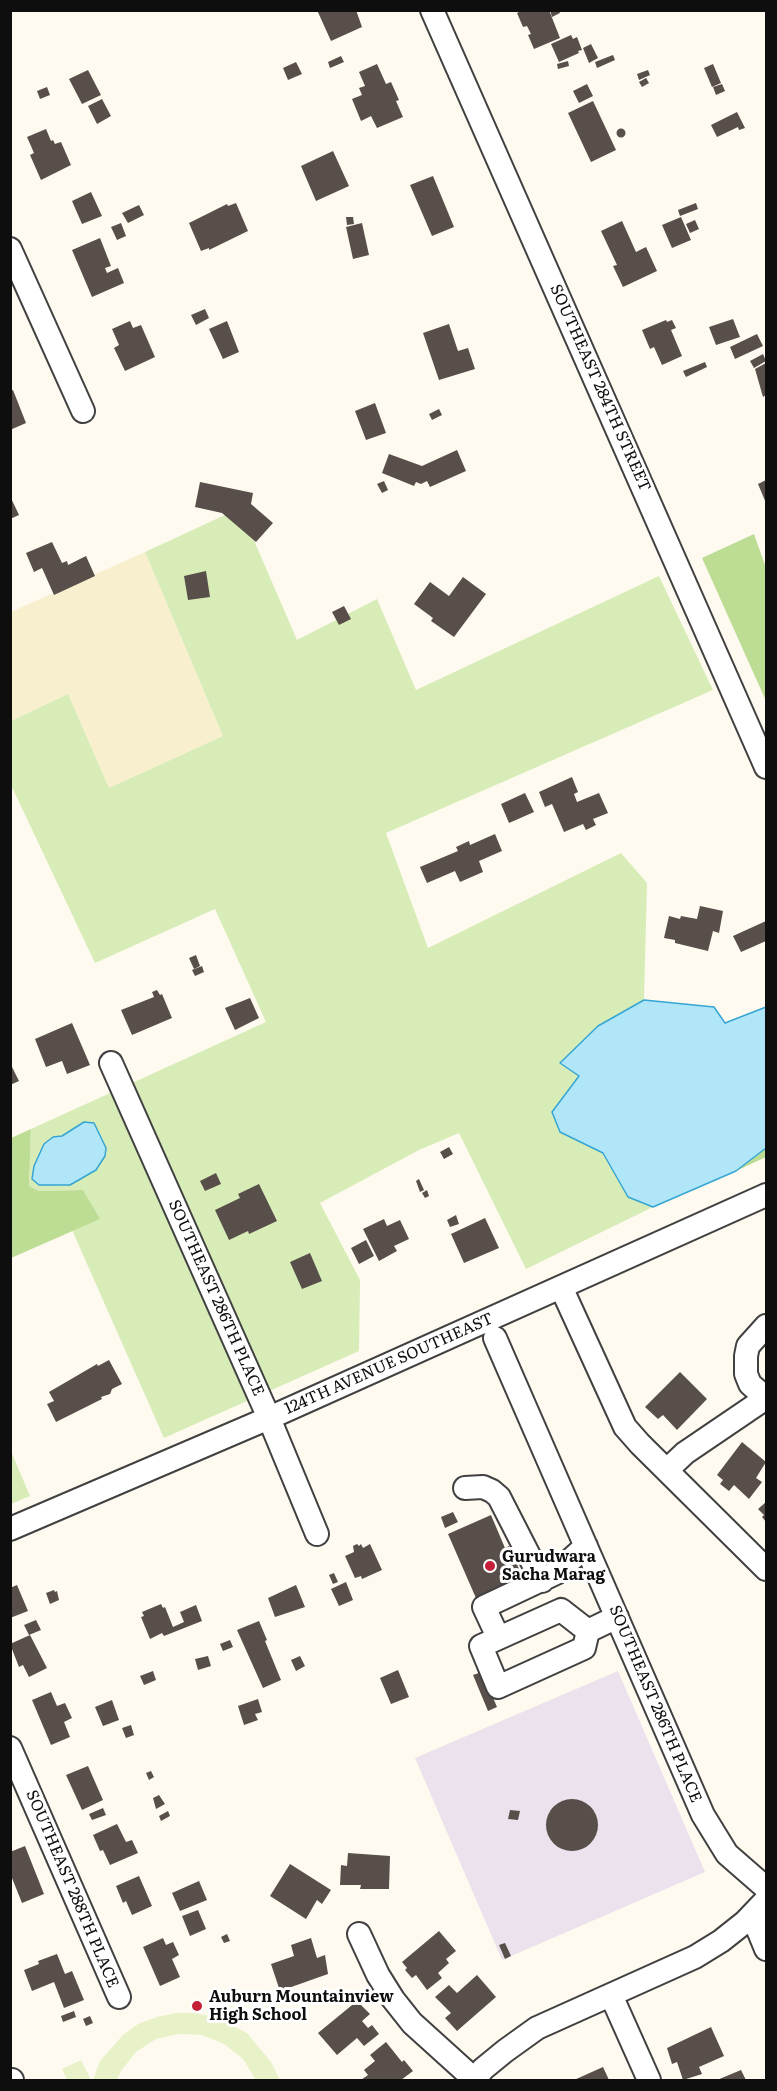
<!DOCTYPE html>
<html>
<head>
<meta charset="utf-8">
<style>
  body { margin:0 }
  #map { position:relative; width:777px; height:2091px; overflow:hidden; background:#fffaf0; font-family:Literata,serif }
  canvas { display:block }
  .frame { position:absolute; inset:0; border:12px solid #0e0e0e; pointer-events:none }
</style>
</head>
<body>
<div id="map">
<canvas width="777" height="2091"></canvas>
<div class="frame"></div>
</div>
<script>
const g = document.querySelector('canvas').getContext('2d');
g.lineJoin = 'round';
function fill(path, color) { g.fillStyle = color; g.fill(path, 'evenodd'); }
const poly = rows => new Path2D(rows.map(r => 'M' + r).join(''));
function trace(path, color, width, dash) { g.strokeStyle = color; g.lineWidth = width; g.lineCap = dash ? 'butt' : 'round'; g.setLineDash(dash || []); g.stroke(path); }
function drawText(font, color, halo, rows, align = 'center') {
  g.font = font + ' Literata,serif'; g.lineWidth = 6; g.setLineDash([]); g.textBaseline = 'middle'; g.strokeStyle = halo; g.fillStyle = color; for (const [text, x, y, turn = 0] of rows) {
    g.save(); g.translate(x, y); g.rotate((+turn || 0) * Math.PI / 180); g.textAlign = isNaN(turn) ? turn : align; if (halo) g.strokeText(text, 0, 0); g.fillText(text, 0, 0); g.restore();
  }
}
const industrial = poly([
  [618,1671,705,1872,502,1960,415,1758]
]);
const farmland = poly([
  [145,552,223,736,109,788,68,694,11,721,11,612]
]);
const green = poly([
  [240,508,297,640,377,599,416,690,659,576,713,690,386,833,428,948,621,853,647,883,644,1000,598,1026,560,1063,579,1076,560,1132,603,1153,628,1197,653,1207,526,1269,459,1133,419,1150,320,1203,360,1280,359,1351,164,1438,72,1230,99,1219,83,1190,39,1191,29,1186,31,1129,266,1022,215,909,95,963,11,785,11,721,68,694,109,788,223,736,145,552],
  [10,1449,30,1496,11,1504,10,1504]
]);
const forest = poly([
  [754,534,766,568,766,701,702,558],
  [31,1129,29,1186,39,1191,83,1190,100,1219,11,1258,11,1138],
  [766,1148,766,1157,736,1171]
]);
const pitch = poly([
  [176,2013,195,2013,215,2017,247,2033,271,2062,280,2080,256,2080,243,2059,224,2044,202,2035,179,2034,156,2039,136,2052,121,2071,117,2080,93,2080,100,2061,123,2035,138,2024,157,2017],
  [81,2060,91,2080,67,2080,62,2069]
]);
const water = poly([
  [644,1000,714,1007,725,1023,766,1007,766,1148,736,1171,653,1207,628,1197,603,1153,560,1132,552,1112,579,1076,560,1063,598,1026,644,1000],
  [84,1122,94,1123,106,1148,105,1156,96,1170,70,1185,39,1185,32,1179,34,1166,44,1144,53,1137,62,1136,84,1122]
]);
const building = poly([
  [317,10,356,10,362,27,331,41],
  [523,10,549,10,560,38,534,49,528,35,531,34,527,26,523,27,517,13],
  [550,10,559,10,560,13,552,17],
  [571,35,573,39,577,37,582,50,578,51,579,53,559,62,551,44],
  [591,44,598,58,589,63,583,48],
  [613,55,615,60,597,68,595,62],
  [341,56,344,62,330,68,328,62],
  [568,61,569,66,558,69,557,64],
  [296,62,302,74,288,80,283,68],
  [377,64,386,84,391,82,399,100,396,101,403,117,377,128,371,116,361,121,352,99,362,95,359,88,365,86,359,72],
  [713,64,721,83,712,87,704,68],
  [88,70,101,95,82,104,69,79],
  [648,70,650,75,639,80,637,74],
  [646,78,649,83,642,87,639,82],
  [587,84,593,96,579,103,573,91],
  [722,84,725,91,716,95,713,87],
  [47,87,50,95,40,99,37,91],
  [102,99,111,116,97,124,88,106],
  [593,101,616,150,591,162,568,113],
  [737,112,745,128,739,130,738,127,717,137,711,125],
  '616.5 133a4.5 4.5 0 1 1 9 0a4.5 4.5 0 1 1-9 0Z',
  [46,129,51,141,53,140,55,144,61,142,71,165,41,180,30,155,34,153,27,137],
  [333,151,349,186,316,201,301,166],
  [433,176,454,227,432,236,410,185],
  [91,192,102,216,82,224,72,201],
  [236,203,248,231,209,250,209,248,201,251,189,223,227,204,228,206],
  [696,203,698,209,680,216,678,210],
  [139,205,144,215,128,223,122,213],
  [346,217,353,217,354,224,347,225],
  [681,217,691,240,672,248,662,225],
  [695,220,699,229,690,233,686,224],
  [622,221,636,252,646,247,657,271,623,287,613,266,617,265,601,231],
  [121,223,126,236,117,240,111,227],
  [362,223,369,255,353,259,346,227],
  [100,238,111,266,105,268,107,273,118,268,124,283,92,297,72,250],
  [205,309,209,318,196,325,191,315],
  [733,319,740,337,716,345,709,327],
  [666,320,667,322,672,320,676,328,671,330,682,356,662,365,654,347,650,349,642,330],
  [130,321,133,328,141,325,155,357,125,371,114,348,119,345,112,329],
  [227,321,239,352,223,359,209,329],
  [449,324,458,351,468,348,475,369,439,380,423,333],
  [757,334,763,346,735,359,730,347],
  [763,354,766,361,754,368,750,361],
  [705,362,707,367,686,377,683,371],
  [766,363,766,395,763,397,755,369],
  [13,390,26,423,10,430,10,391],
  [375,403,386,433,366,440,355,411],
  [439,409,442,415,432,420,429,414],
  [457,450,466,471,430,487,427,481,421,484,416,482,414,486,382,473,389,454,422,466],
  [766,480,766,503,758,484],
  [384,481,388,490,382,493,377,484],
  [200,482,253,493,251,504,273,523,256,542,222,513,195,507],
  [10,496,19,515,10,519],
  [52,542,62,563,67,561,68,565,86,556,95,576,54,595,42,568,34,572,26,553],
  [206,571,210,597,188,600,184,576],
  [463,577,486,594,454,637,431,621,433,618,414,604,430,582,449,596],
  [344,606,351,619,339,625,332,612],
  [572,777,578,792,574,794,577,802,599,793,608,813,593,819,596,825,586,830,583,824,564,832,552,804,545,807,539,792],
  [525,793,534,812,509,823,501,804],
  [495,834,502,851,479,861,483,872,460,882,455,871,427,883,420,867,458,851,456,847,469,841,470,845],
  [700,906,723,911,719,933,713,931,708,951,675,943,675,940,664,938,669,916,680,919,681,916,697,919],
  [766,921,766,941,741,952,733,936],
  [196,955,200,966,194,969,189,958],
  [202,966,204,972,195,976,192,970],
  [157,990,160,995,162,994,172,1018,132,1035,121,1010,154,997,152,992],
  [250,998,259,1018,235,1030,225,1008],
  [72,1023,90,1065,67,1074,62,1061,46,1067,35,1039],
  [10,1063,19,1081,10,1085],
  [449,1147,453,1154,444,1159,440,1152],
  [216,1173,221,1184,205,1191,200,1181],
  [419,1179,424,1190,420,1192,416,1181],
  [259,1184,277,1221,249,1234,248,1231,229,1240,215,1210,240,1198,238,1194],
  [427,1190,429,1196,425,1198,422,1193],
  [456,1215,459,1224,450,1227,447,1220],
  [485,1218,499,1248,464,1263,451,1234],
  [384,1219,387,1226,400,1220,409,1239,394,1246,397,1251,379,1261,363,1229],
  [366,1240,374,1256,359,1264,351,1248],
  [310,1253,322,1281,302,1289,290,1262],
  [109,1360,122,1384,112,1389,110,1394,101,1397,102,1399,56,1422,47,1404,54,1401,49,1392,97,1364,98,1366],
  [680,1372,707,1399,677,1430,663,1415,658,1419,645,1407],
  [742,1442,766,1462,756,1478,762,1482,749,1499,734,1485,729,1491,720,1484,723,1480,717,1475],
  [766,1502,766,1522,762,1517,764,1515,758,1509],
  [453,1512,458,1522,445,1528,441,1517],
  [491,1515,505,1548,509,1546,526,1585,479,1605,448,1534],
  [357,1544,359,1546,361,1544,363,1548,370,1544,382,1570,362,1579,361,1576,355,1578,345,1556,354,1552,353,1546],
  [334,1573,338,1582,333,1584,329,1575],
  [346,1582,353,1600,339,1606,331,1589],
  [17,1585,28,1611,10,1618,10,1588],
  [296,1585,305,1607,275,1617,268,1598],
  [54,1590,55,1592,57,1591,59,1600,50,1604,46,1593],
  [161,1604,163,1608,165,1607,173,1627,184,1622,180,1612,196,1605,202,1621,164,1636,162,1633,150,1639,141,1617,144,1616,142,1612],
  [36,1620,41,1630,29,1635,24,1625],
  [259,1621,267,1640,265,1641,281,1680,263,1688,237,1630],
  [30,1635,47,1668,29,1677,23,1665,19,1667,10,1644],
  [230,1640,233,1647,223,1651,220,1644],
  [208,1656,211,1666,198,1670,195,1659],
  [300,1656,305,1666,296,1671,291,1660],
  [398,1670,409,1697,391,1704,380,1678],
  [153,1671,156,1680,144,1685,140,1676],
  [482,1672,497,1707,488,1711,473,1675],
  [51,1692,57,1706,65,1703,72,1718,64,1722,70,1737,51,1745,32,1700],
  [258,1699,262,1712,255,1714,258,1720,244,1725,238,1706],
  [112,1700,119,1720,103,1726,95,1707],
  [131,1725,134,1735,126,1738,122,1728],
  [88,1766,103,1800,82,1810,66,1775],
  [151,1771,154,1777,149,1780,146,1773],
  [159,1795,165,1804,156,1809,153,1798],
  '546 1825a26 26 0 1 1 52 0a26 26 0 1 1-52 0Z',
  [103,1808,106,1815,92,1820,89,1814],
  [510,1810,520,1811,518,1820,508,1819],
  [168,1811,170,1816,161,1821,159,1816],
  [117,1824,126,1842,132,1840,138,1853,110,1865,103,1850,100,1851,93,1835],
  [25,1846,44,1894,22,1903,10,1873,10,1852],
  [348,1853,390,1856,389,1889,360,1889,361,1885,340,1885,341,1865,347,1866],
  [290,1864,331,1890,322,1904,317,1900,306,1919,270,1896],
  [139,1876,152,1906,132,1915,126,1901,123,1903,116,1886],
  [199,1881,207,1900,180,1911,172,1893],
  [198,1910,206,1929,190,1936,182,1916],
  [439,1931,456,1951,446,1959,449,1963,438,1973,442,1978,427,1990,416,1975,412,1978,405,1970,407,1968,402,1962],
  [227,1934,230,1941,224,1943,221,1937],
  [163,1938,166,1945,173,1942,179,1955,172,1959,180,1977,160,1986,143,1947],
  [311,1938,317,1958,325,1955,328,1974,280,1991,271,1964,294,1956,291,1945],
  [505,1943,511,1956,505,1959,499,1945],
  [57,1954,65,1974,72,1971,84,2000,64,2008,54,1982,32,1991,24,1970,39,1964,38,1961],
  [477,1975,496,1997,457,2031,445,2018,451,2013,435,1997,449,1985,457,1993],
  [357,2001,370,2014,362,2021,368,2028,372,2025,379,2034,364,2046,357,2038,337,2055,318,2033],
  [74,2011,76,2017,63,2022,61,2016],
  [90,2016,93,2023,86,2026,83,2019],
  [711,2027,724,2056,699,2067,702,2074,683,2080,677,2062,672,2064,667,2048],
  [386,2042,402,2062,404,2060,413,2071,401,2080,361,2080,368,2075,364,2070,375,2061,370,2055],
  [603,2067,609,2080,574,2080],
  [741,2070,746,2080,717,2080]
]);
const minor = poly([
  [432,10,766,767],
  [10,249,83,411],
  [111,1063,269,1418,317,1534],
  [561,1287,625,1427,640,1444,766,1569],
  [495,1338,703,1815,727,1854,766,1888],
  [667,1470,685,1453,766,1398,750,1384,746,1374,746,1356,748,1346,766,1326],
  [465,1488,483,1487,492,1491,499,1497,542,1581],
  [10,1529,269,1418,766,1195],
  [588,1631,584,1648,498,1687,481,1646,561,1610,588,1631,617,1617],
  [498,1637,484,1607,556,1573,586,1546],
  [10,1748,119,1997],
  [752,1915,766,1949],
  [359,1934,378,1975,393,1999,412,2023,475,2080],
  [611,1995,649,2080],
  [10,2080,12,2080],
  [474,2080,483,2069,505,2051,537,2028,695,1957,721,1941,745,1922,766,1900]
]);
const markers = [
  [490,1566,6,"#c61f38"],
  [197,2006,6,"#c61f38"]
];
const streetNames = [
  ["SOUTHEAST 284TH STREET",600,388,66],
  ["SOUTHEAST 286TH PLACE",216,1298,66],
  ["124TH AVENUE SOUTHEAST",389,1364,-24],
  ["SOUTHEAST 286TH PLACE",655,1704,67],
  ["SOUTHEAST 288TH PLACE",72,1889,67]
];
const poiNames = [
  ["Gurudwara",502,1557],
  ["Sacha Marag",502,1575],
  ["Auburn Mountainview",209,1997],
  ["High School",209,2015]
];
fill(industrial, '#ebe2ed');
fill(farmland, '#f7efce');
fill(green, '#d8ecb7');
fill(forest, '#bddd95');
fill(pitch, '#e8f2c9');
fill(water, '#b1e6f9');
trace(water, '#35a5d4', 1.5);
fill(building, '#584e4a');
trace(minor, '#414141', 26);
trace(minor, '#fff', 22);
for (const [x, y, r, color] of markers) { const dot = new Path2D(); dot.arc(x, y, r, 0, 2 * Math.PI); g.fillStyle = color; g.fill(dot); trace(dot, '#fff', 2); }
drawText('16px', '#0e0e0e', '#fff', streetNames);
drawText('bold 16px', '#0e0e0e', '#fff', poiNames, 'left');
</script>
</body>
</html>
